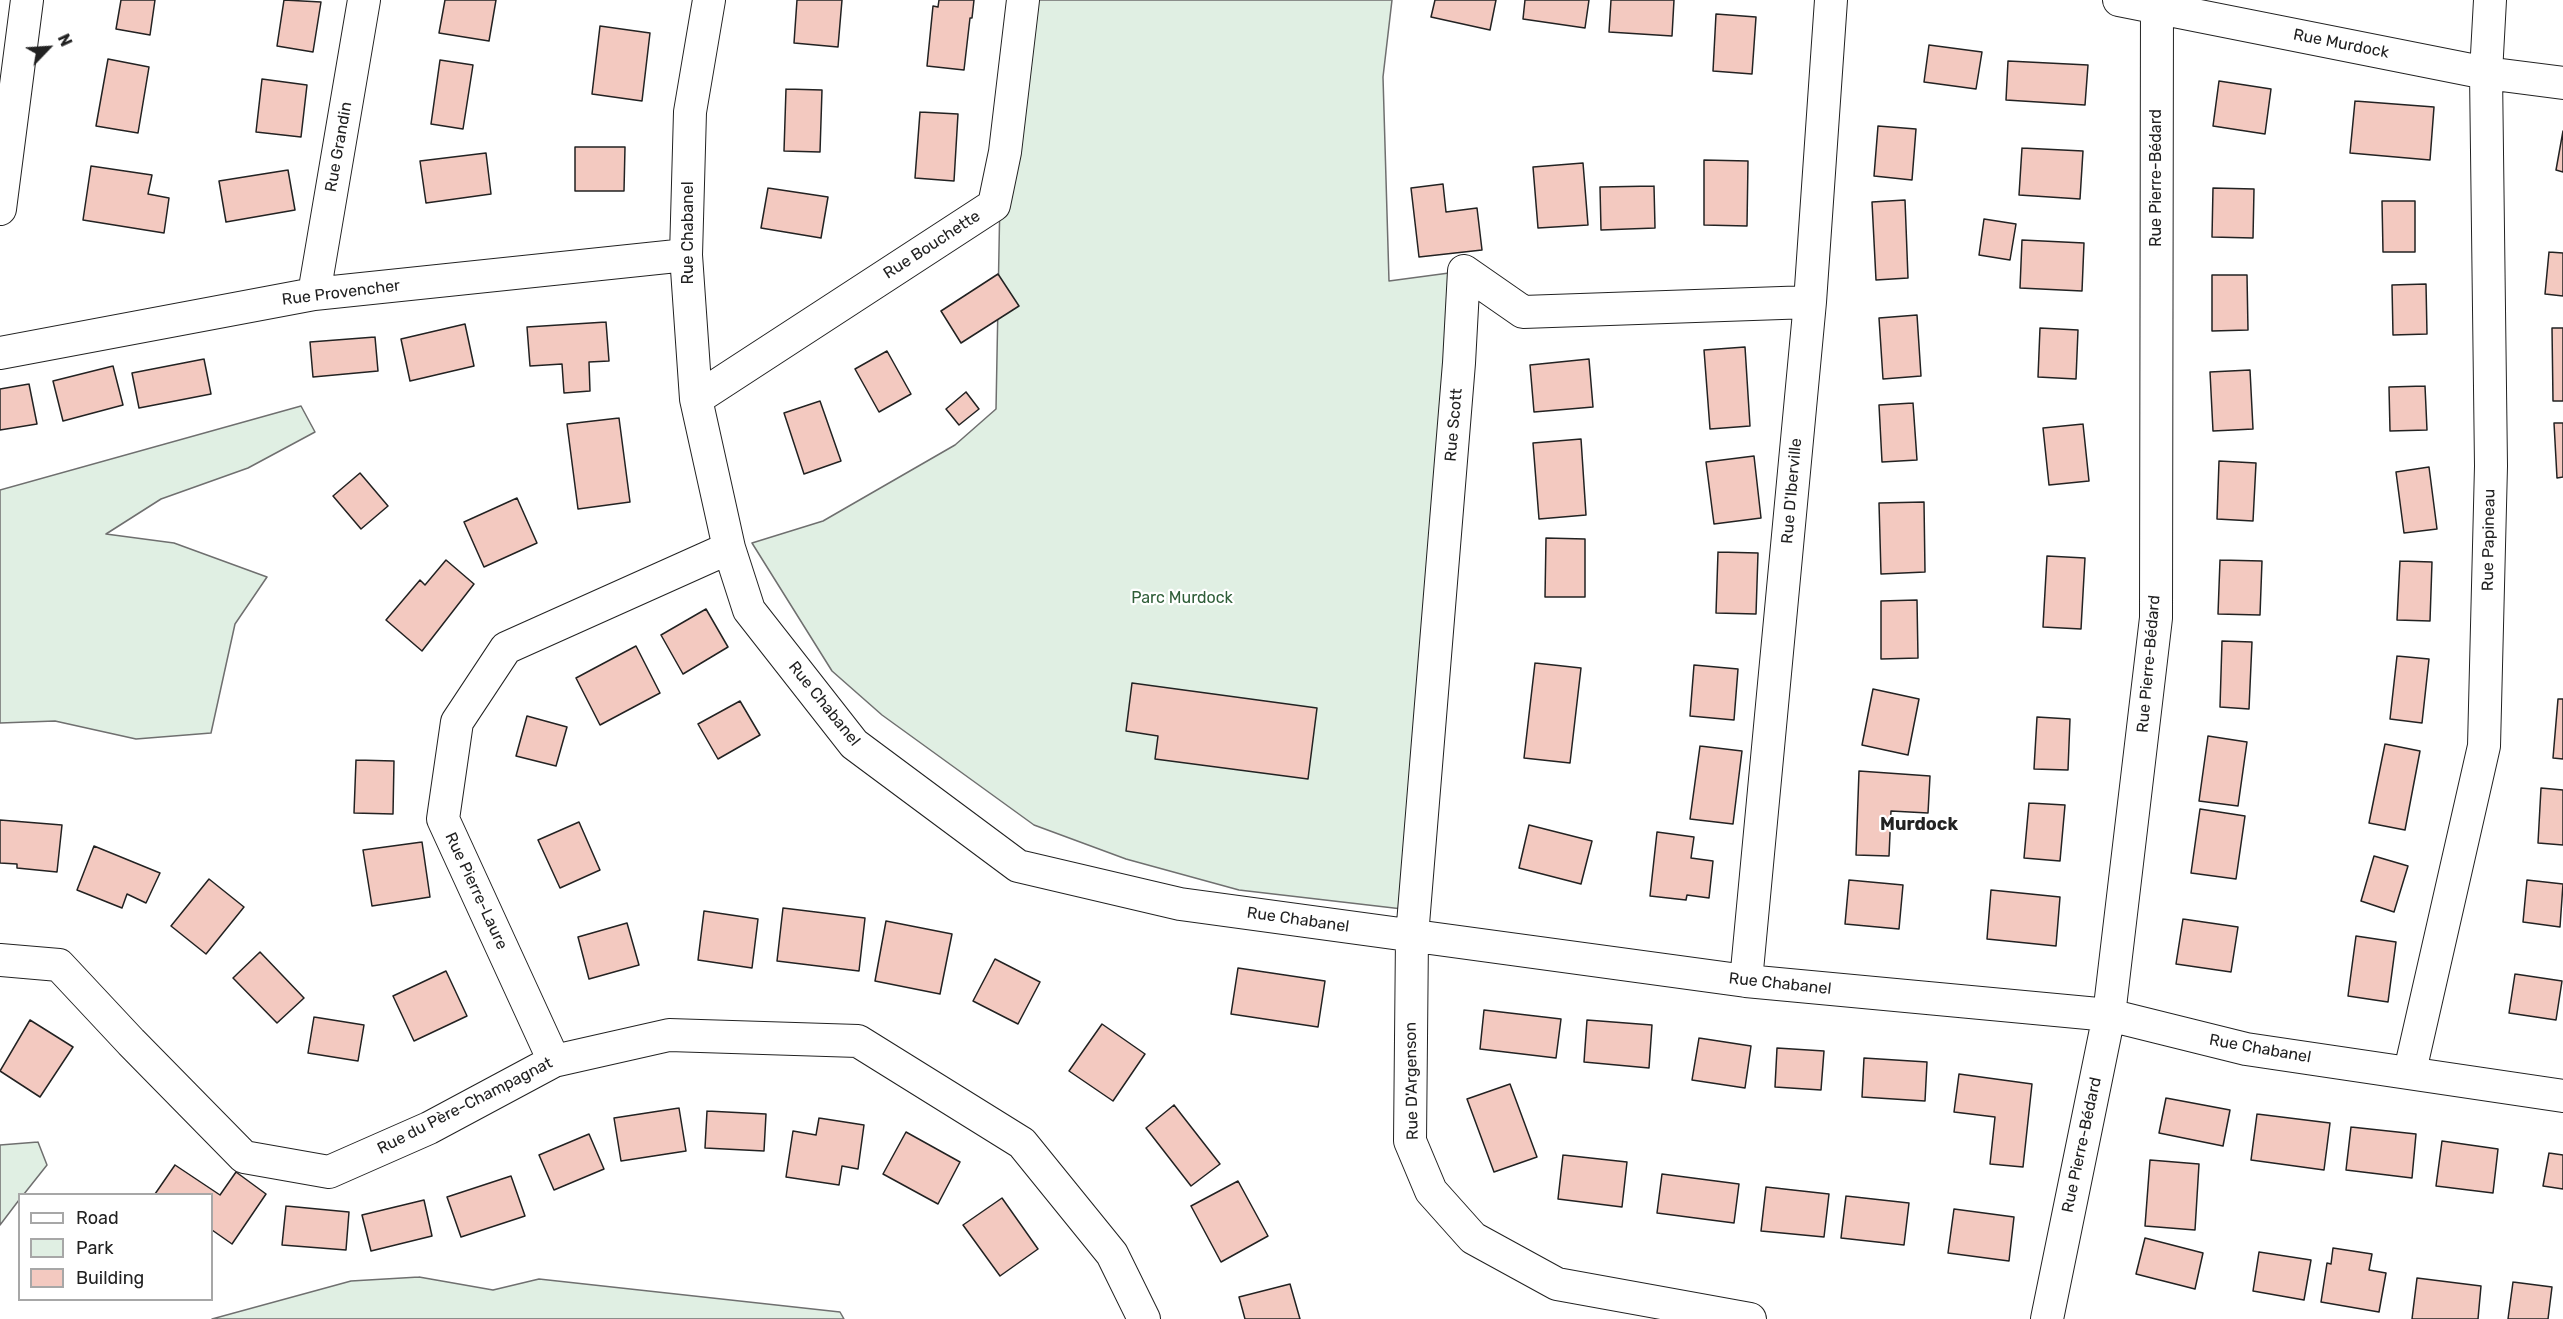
<!DOCTYPE html>
<html>
<head>
<meta charset="utf-8">
<style>
  body { margin:0 }
  #map { position:relative; width:2563px; height:1319px; overflow:hidden; background:#fff; font-family:Rubik,sans-serif }
  canvas { display:block }
  .legend { position:absolute; left:18px; top:1193px; width:195px; height:108px; box-sizing:border-box; background:#fff; border:2px solid #a7a7a7; margin:0; padding:8px 10px; list-style:none; font-size:18px; color:#222 }
  .legend li { display:flex; align-items:center; gap:12px; height:30px }
  .legend b { width:30px; border:2px solid #a7a7a7 }
  .north { position:absolute; left:18px; top:18px; width:60px; height:60px; -webkit-text-stroke:4px #fff; paint-order:stroke; rotate:65deg; font-size:16px; font-weight:700; line-height:24px; text-align:center; color:#222 }
  .north::after { content:''; display:block; margin:auto; width:21px; height:27px; background:#222; clip-path:polygon(50% 0,100% 100%,50% 72%,0 100%) }
</style>
</head>
<body>
<div id="map">
<canvas width="2563" height="1319"></canvas>
<ul class="legend">
<li><b style="height:8px;background:#fff"></b>Road</li>
<li><b style="height:16px;background:#e0efe3"></b>Park</li>
<li><b style="height:16px;background:#f3c9c0"></b>Building</li>
</ul>
<div class="north">N</div>
</div>
<script>
const g = document.querySelector('canvas').getContext('2d');
g.lineJoin = 'round';
function fill(path, color) { g.fillStyle = color; g.fill(path, 'evenodd'); }
const poly = rows => new Path2D(rows.map(r => 'M' + r).join(''));
function trace(path, color, width, dash) { g.strokeStyle = color; g.lineWidth = width; g.lineCap = dash ? 'butt' : 'round'; g.setLineDash(dash || []); g.stroke(path); }
function drawText(font, color, halo, rows, align = 'center') {
  g.font = font + ' Rubik,sans-serif'; g.lineWidth = 4.5; g.setLineDash([]); g.textBaseline = 'middle'; g.strokeStyle = halo; g.fillStyle = color; for (const [text, x, y, turn = 0] of rows) {
    g.save(); g.translate(x, y); g.rotate((+turn || 0) * Math.PI / 180); g.textAlign = isNaN(turn) ? turn : align; if (halo) g.strokeText(text, 0, 0); g.fillText(text, 0, 0); g.restore();
  }
}
const green = poly([
  [1020,0,1392,0,1383,77,1389,281,1464,271,1411,910,1239,890,1126,859,1034,825,882,715,832,671,752,543,823,521,955,445,996,409,1001,143,1020,0],
  [301,406,315,432,248,468,161,499,106,534,174,543,267,577,235,624,211,733,136,739,55,721,0,723,0,490,301,406],
  [38,1142,47,1165,24,1194,20,1194,19,1200,0,1225,0,1145,38,1142],
  [419,1277,493,1290,539,1279,840,1312,844,1319,212,1319,351,1281,419,1277]
]);
const building = poly([
  [121,0,155,0,150,35,116,29,121,0],
  [284,0,321,2,313,52,277,46,284,0],
  [445,0,496,0,489,41,439,33,445,0],
  [797,0,842,0,838,47,794,43,797,0],
  [939,0,974,0,972,18,970,18,964,70,927,66,933,6,938,7,939,0],
  [1435,0,1496,0,1490,30,1431,17,1435,0],
  [1525,0,1589,0,1585,28,1523,19,1525,0],
  [1611,0,1674,0,1672,36,1609,32,1611,0],
  [1716,14,1756,17,1752,74,1713,71,1716,14],
  [600,26,650,33,642,101,592,94,600,26],
  [1929,45,1982,52,1976,89,1924,82,1929,45],
  [108,59,149,67,138,133,96,126,108,59],
  [440,60,473,65,463,129,431,124,440,60],
  [2008,61,2088,65,2085,105,2006,100,2008,61],
  [262,79,307,85,301,137,256,132,262,79],
  [2219,81,2271,89,2265,134,2213,126,2219,81],
  [786,89,822,90,820,152,784,151,786,89],
  [2355,101,2434,107,2430,160,2350,153,2355,101],
  [920,112,958,114,954,181,915,178,920,112],
  [1878,126,1916,129,1912,180,1874,176,1878,126],
  [2563,131,2563,172,2556,170,2563,131],
  [575,147,625,147,624,191,575,191,575,147],
  [2022,148,2083,151,2080,199,2019,195,2022,148],
  [486,153,491,194,426,203,420,161,486,153],
  [1704,160,1748,161,1747,226,1704,225,1704,160],
  [1583,163,1588,225,1538,228,1533,167,1583,163],
  [91,166,152,175,148,194,169,198,164,233,83,220,91,166],
  [288,170,295,210,226,222,219,181,288,170],
  [1443,184,1446,212,1477,208,1482,250,1419,257,1411,188,1443,184],
  [1654,186,1655,228,1601,230,1600,187,1654,186],
  [768,188,828,197,821,238,761,228,768,188],
  [2213,188,2254,189,2253,238,2212,237,2213,188],
  [1905,200,1908,278,1876,280,1872,202,1905,200],
  [2382,201,2415,201,2415,252,2383,252,2382,201],
  [1984,219,2016,224,2010,260,1979,255,1984,219],
  [2022,240,2084,243,2082,291,2020,288,2022,240],
  [2549,252,2563,253,2563,296,2545,294,2549,252],
  [998,274,1019,306,961,343,941,311,998,274],
  [2212,275,2247,275,2248,330,2212,331,2212,275],
  [2426,284,2427,334,2393,335,2392,285,2426,284],
  [1917,315,1921,376,1883,379,1879,318,1917,315],
  [606,322,609,361,589,362,590,391,564,393,562,364,530,366,527,327,606,322],
  [465,324,474,366,410,381,401,339,465,324],
  [2040,328,2078,330,2076,379,2038,377,2040,328],
  [2552,328,2563,328,2563,401,2553,401,2552,328],
  [375,337,378,371,313,377,310,342,375,337],
  [1745,347,1750,426,1710,429,1704,350,1745,347],
  [887,351,911,394,879,412,855,369,887,351],
  [204,359,211,394,139,408,132,373,204,359],
  [1589,359,1593,407,1534,412,1530,365,1589,359],
  [113,366,123,405,63,421,53,381,113,366],
  [2250,370,2253,429,2213,431,2210,372,2250,370],
  [29,384,37,424,0,430,0,389,29,384],
  [2425,386,2427,430,2390,431,2389,387,2425,386],
  [966,392,979,409,959,425,946,409,966,392],
  [820,401,841,461,804,474,784,413,820,401],
  [1913,403,1917,460,1882,462,1879,405,1913,403],
  [619,418,630,502,578,509,567,424,619,418],
  [2554,423,2563,423,2563,477,2557,478,2554,423],
  [2083,424,2089,481,2049,485,2043,428,2083,424],
  [1581,439,1586,515,1539,519,1533,443,1581,439],
  [1754,456,1761,518,1714,524,1706,462,1754,456],
  [2219,461,2256,463,2253,521,2217,519,2219,461],
  [2429,467,2437,529,2404,533,2396,472,2429,467],
  [360,473,388,506,361,529,333,496,360,473],
  [517,498,537,543,484,567,464,522,517,498],
  [1924,502,1925,572,1881,574,1879,503,1924,502],
  [1546,538,1585,539,1585,597,1545,597,1546,538],
  [1718,552,1758,553,1756,614,1716,613,1718,552],
  [2047,556,2085,558,2081,629,2043,627,2047,556],
  [446,560,474,584,422,651,386,620,420,580,425,585,446,560],
  [2220,560,2262,561,2260,615,2218,614,2220,560],
  [2400,561,2432,562,2430,621,2397,620,2400,561],
  [1917,600,1918,658,1881,659,1881,601,1917,600],
  [706,609,728,647,683,674,661,635,706,609],
  [2222,641,2252,642,2249,709,2220,707,2222,641],
  [636,646,660,693,600,725,576,678,636,646],
  [2397,656,2429,659,2422,723,2390,719,2397,656],
  [1535,663,1581,668,1570,763,1524,758,1535,663],
  [1694,665,1738,669,1734,720,1690,716,1694,665],
  [1132,683,1317,708,1308,779,1155,759,1158,736,1126,731,1132,683],
  [1873,689,1919,699,1908,755,1862,745,1873,689],
  [2558,699,2563,699,2563,759,2553,758,2558,699],
  [740,701,760,735,718,759,698,724,740,701],
  [527,716,567,727,556,766,516,756,527,716],
  [2037,717,2070,719,2068,770,2034,769,2037,717],
  [2208,736,2247,742,2238,806,2199,801,2208,736],
  [2385,744,2420,751,2405,830,2369,823,2385,744],
  [1700,746,1742,751,1733,824,1690,819,1700,746],
  [356,760,394,761,393,814,354,813,356,760],
  [1859,771,1930,776,1928,813,1891,811,1889,856,1856,855,1859,771],
  [2541,788,2563,790,2563,845,2538,843,2541,788],
  [2029,803,2065,805,2060,861,2024,858,2029,803],
  [2200,809,2245,816,2236,879,2191,873,2200,809],
  [0,820,62,825,57,872,17,868,17,864,0,863,0,820],
  [579,822,600,870,560,888,538,840,579,822],
  [1529,825,1592,841,1581,884,1519,868,1529,825],
  [1657,832,1694,837,1691,858,1713,861,1709,898,1687,895,1686,900,1650,896,1657,832],
  [422,842,430,897,372,906,363,850,422,842],
  [94,846,160,873,146,903,127,894,122,908,77,890,94,846],
  [2374,856,2408,866,2394,912,2361,901,2374,856],
  [209,879,244,907,206,954,171,926,209,879],
  [1849,880,1903,885,1899,929,1845,924,1849,880],
  [2527,880,2563,884,2560,927,2523,922,2527,880],
  [1991,890,2060,897,2056,946,1987,939,1991,890],
  [783,908,865,918,859,971,777,961,783,908],
  [704,911,758,919,752,968,698,960,704,911],
  [2183,919,2238,927,2231,972,2176,964,2183,919],
  [886,921,952,934,940,994,875,981,886,921],
  [627,923,639,965,589,979,578,937,627,923],
  [2356,936,2396,942,2388,1002,2348,996,2356,936],
  [260,952,304,998,277,1023,233,978,260,952],
  [995,959,1040,982,1018,1024,973,1001,995,959],
  [1238,968,1325,981,1318,1027,1231,1014,1238,968],
  [446,971,467,1016,414,1041,393,996,446,971],
  [2515,974,2562,981,2556,1020,2509,1013,2515,974],
  [1484,1010,1561,1019,1556,1058,1480,1049,1484,1010],
  [314,1017,364,1025,358,1061,308,1053,314,1017],
  [30,1020,73,1047,40,1097,0,1071,30,1020],
  [1587,1020,1652,1025,1649,1068,1584,1062,1587,1020],
  [1102,1024,1145,1054,1113,1101,1069,1071,1102,1024],
  [1699,1038,1751,1046,1745,1088,1692,1080,1699,1038],
  [1777,1048,1824,1051,1821,1090,1775,1087,1777,1048],
  [1864,1058,1927,1062,1925,1101,1862,1097,1864,1058],
  [1959,1074,2032,1084,2023,1167,1990,1164,1995,1117,1954,1112,1959,1074],
  [1510,1084,1537,1157,1494,1172,1467,1099,1510,1084],
  [2166,1098,2230,1110,2223,1146,2159,1133,2166,1098],
  [1174,1105,1220,1164,1191,1186,1146,1128,1174,1105],
  [679,1108,686,1151,621,1161,614,1118,679,1108],
  [707,1111,766,1114,764,1151,705,1148,707,1111],
  [2257,1114,2330,1123,2324,1170,2251,1160,2257,1114],
  [819,1118,864,1125,858,1169,842,1166,839,1185,786,1177,793,1131,816,1135,819,1118],
  [2351,1127,2416,1134,2412,1178,2346,1170,2351,1127],
  [906,1132,960,1162,938,1204,883,1174,906,1132],
  [589,1134,604,1169,554,1190,539,1155,589,1134],
  [2442,1141,2498,1149,2493,1193,2436,1186,2442,1141],
  [2549,1153,2563,1155,2563,1189,2543,1186,2549,1153],
  [1563,1155,1627,1162,1622,1207,1558,1199,1563,1155],
  [2150,1160,2199,1164,2195,1230,2145,1226,2150,1160],
  [175,1165,220,1195,236,1172,266,1194,232,1244,212,1230,212,1194,155,1194,175,1165],
  [1662,1174,1739,1184,1734,1223,1657,1213,1662,1174],
  [511,1176,525,1216,461,1237,447,1197,511,1176],
  [1238,1181,1268,1236,1221,1262,1191,1206,1238,1181],
  [1766,1187,1829,1194,1824,1237,1761,1231,1766,1187],
  [1846,1196,1909,1203,1904,1245,1841,1238,1846,1196],
  [1002,1198,1038,1249,1000,1276,963,1225,1002,1198],
  [424,1200,432,1236,371,1251,362,1215,424,1200],
  [286,1206,349,1212,346,1250,282,1245,286,1206],
  [1954,1209,2014,1217,2009,1261,1948,1253,1954,1209],
  [2145,1238,2203,1253,2195,1289,2136,1274,2145,1238],
  [2333,1248,2372,1254,2369,1270,2386,1273,2379,1312,2321,1302,2327,1263,2331,1264,2333,1248],
  [2259,1252,2311,1260,2304,1300,2253,1291,2259,1252],
  [2417,1278,2481,1286,2478,1319,2412,1319,2417,1278],
  [2513,1282,2552,1287,2548,1319,2508,1319,2513,1282],
  [1290,1284,1300,1319,1245,1319,1239,1297,1290,1284]
]);
const minor = poly([
  [709,0,690,112,686,255,696,399,729,548,749,610,854,744,1018,866,1180,904,1746,981,2109,1015,2246,1049,2563,1096],
  [2119,0,2486,73,2563,83],
  [0,209,27,0],
  [314,294,364,0],
  [0,353,314,294,686,255],
  [696,399,994,205,1005,152,1023,0],
  [0,960,59,965,131,1042,244,1157,329,1172,429,1128,554,1061,669,1035,858,1041,1022,1143,1112,1254,1144,1319],
  [1746,981,1810,302,1831,0],
  [554,1061,443,819,457,722,506,648,729,548],
  [2410,1071,2484,746,2491,466,2486,73,2490,0],
  [1750,1319,1557,1284,1473,1238,1431,1191,1410,1141,1412,936,1459,363,1464,271,1523,312,1810,302],
  [2047,1319,2109,1015,2156,618,2157,0]
]);
const streetNames = [
  ["Rue Murdock",2341,44,11],
  ["Rue Grandin",339,147,-80],
  ["Rue Pierre-Bédard",2156,178,-90],
  ["Rue Chabanel",688,233,-90],
  ["Rue Bouchette",932,245,-33],
  ["Rue Provencher",341,293,-7],
  ["Rue Scott",1454,425,-85],
  ["Rue D'Iberville",1792,491,-85],
  ["Rue Papineau",2489,540,-89],
  ["Rue Pierre-Bédard",2149,664,-85],
  ["Rue Chabanel",824,704,51],
  ["Rue Pierre-Laure",476,891,65],
  ["Rue Chabanel",1298,920,8],
  ["Rue Chabanel",1780,984,6],
  ["Rue Chabanel",2260,1049,10],
  ["Rue D'Argenson",1412,1081,-91],
  ["Rue du Père-Champagnat",465,1106,-27],
  ["Rue Pierre-Bédard",2082,1145,-78]
];
const parkNames = [
  ["Parc Murdock",1182,598]
];
const neighbourhoodNames = [
  ["Murdock",1919,825]
];
fill(green, '#e0efe3');
trace(green, '#6f6f6f', 1.5);
fill(building, '#f3c9c0');
trace(building, '#222', 1.5);
trace(minor, '#222', 34);
trace(minor, '#fff', 32);
drawText('16px', '#222', '#fff', streetNames);
drawText('16px', '#2f5e38', '#fff', parkNames);
drawText('bold 18px', '#222', '#fff', neighbourhoodNames);
</script>
</body>
</html>
